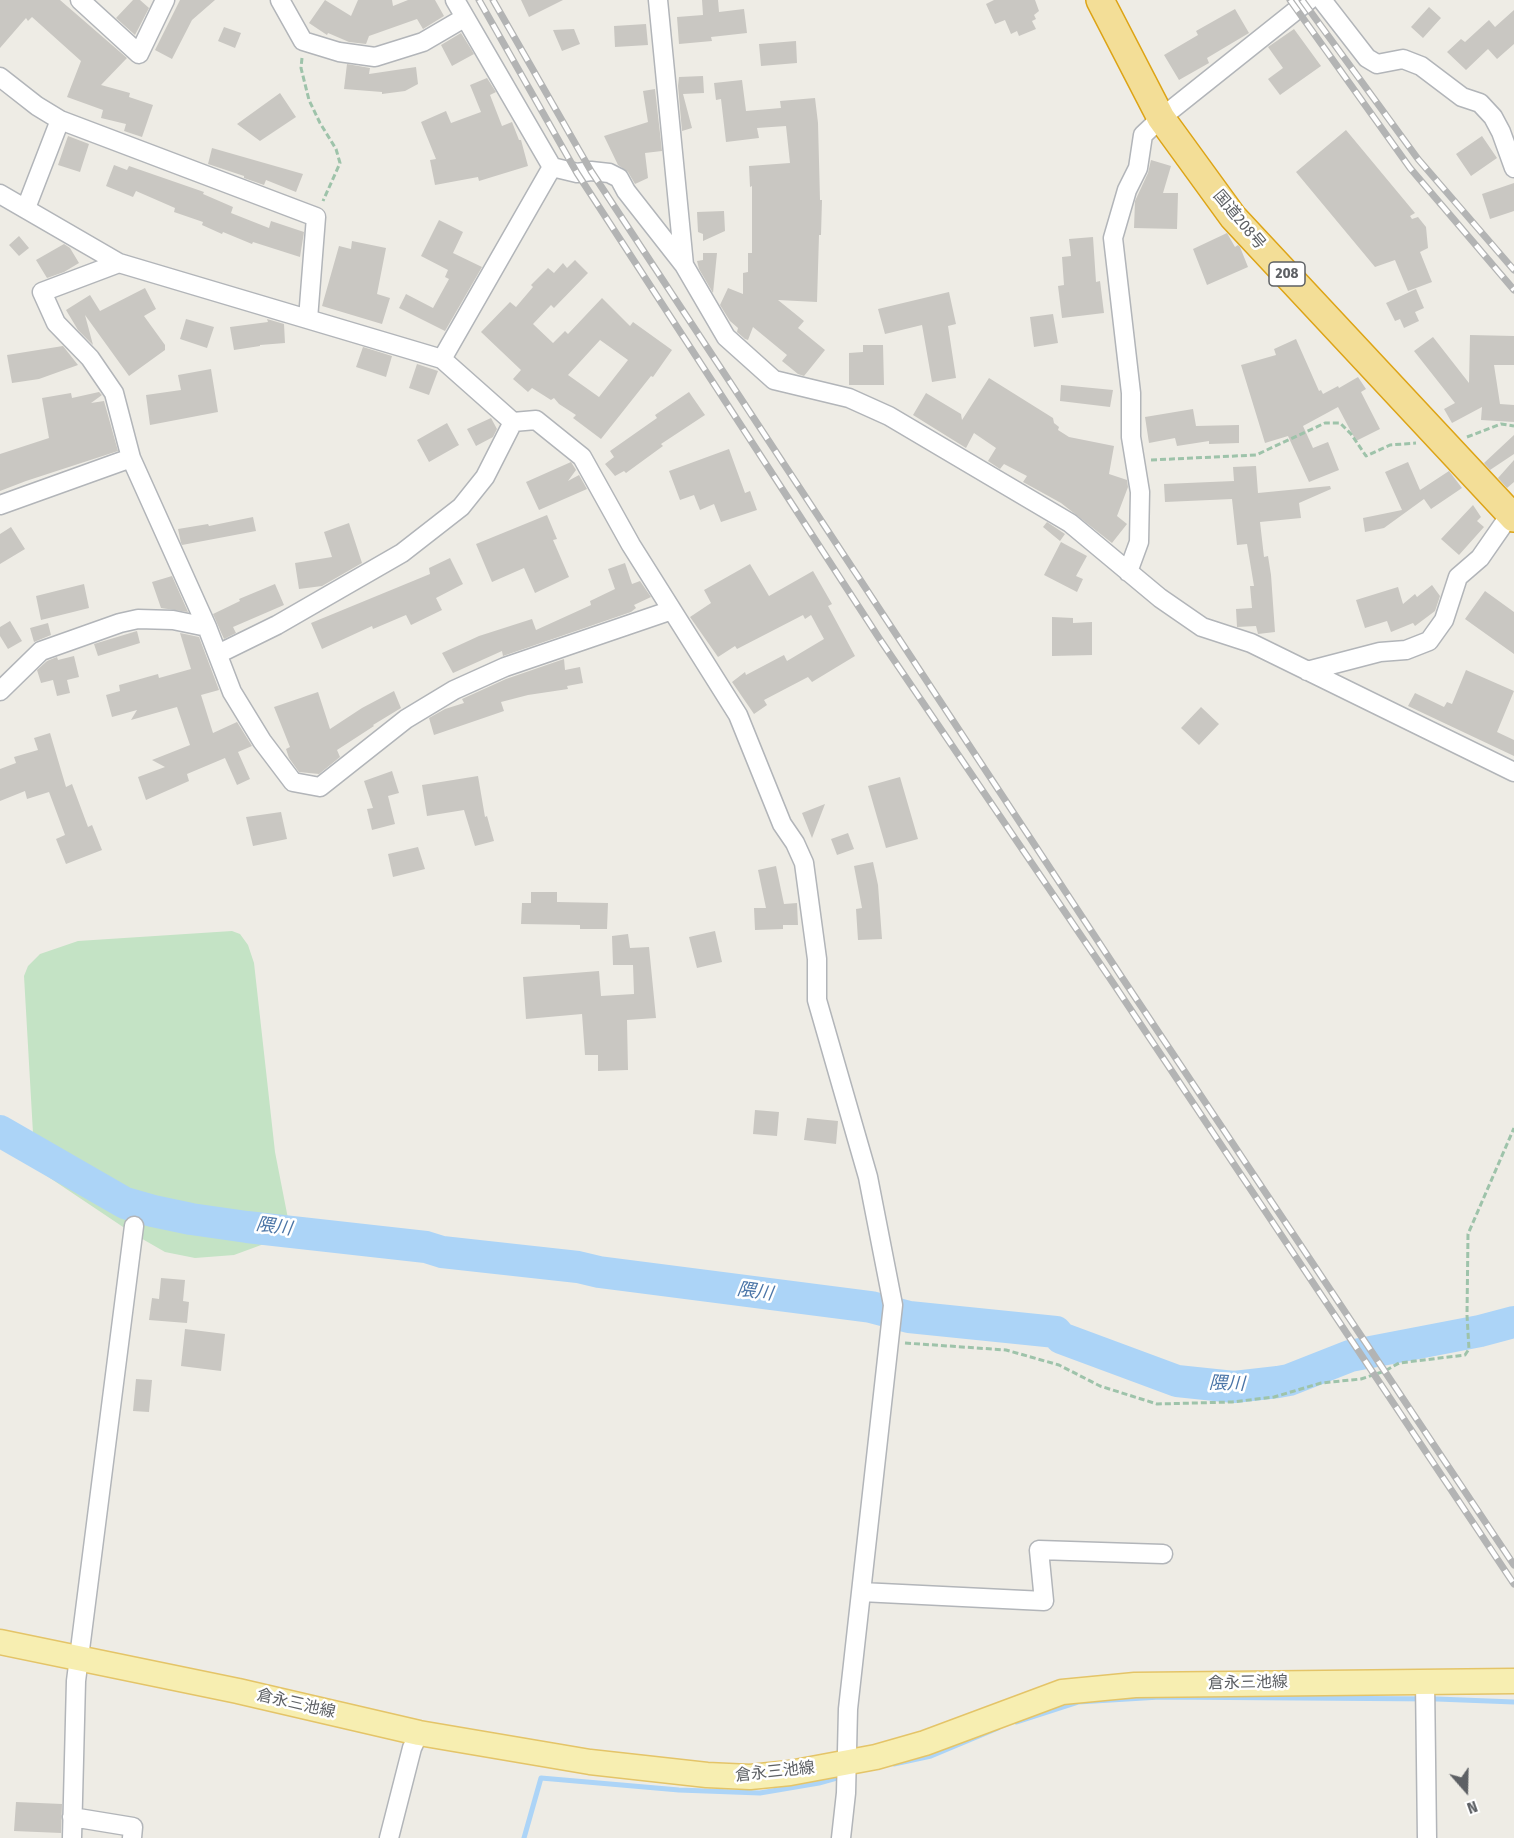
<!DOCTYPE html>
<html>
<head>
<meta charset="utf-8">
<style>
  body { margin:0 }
  #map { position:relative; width:1514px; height:1838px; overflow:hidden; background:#eeece5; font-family:"Fira Sans Condensed",sans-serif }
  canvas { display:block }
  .north { position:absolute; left:1436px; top:1760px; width:60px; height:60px; -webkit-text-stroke:4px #fff; paint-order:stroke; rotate:160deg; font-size:16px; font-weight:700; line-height:24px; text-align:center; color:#5d6064 }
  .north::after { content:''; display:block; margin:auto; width:21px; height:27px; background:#5d6064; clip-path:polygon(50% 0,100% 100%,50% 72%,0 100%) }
</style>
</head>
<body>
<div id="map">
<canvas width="1514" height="1838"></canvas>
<div class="north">N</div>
</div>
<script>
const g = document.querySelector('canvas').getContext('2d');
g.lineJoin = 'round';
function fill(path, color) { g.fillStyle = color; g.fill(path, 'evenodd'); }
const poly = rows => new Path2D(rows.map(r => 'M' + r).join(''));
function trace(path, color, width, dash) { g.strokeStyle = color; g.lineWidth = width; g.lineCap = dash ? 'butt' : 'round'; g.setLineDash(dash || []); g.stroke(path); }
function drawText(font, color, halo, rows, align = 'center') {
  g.font = font + ' "Fira Sans Condensed","Noto Sans JP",sans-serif'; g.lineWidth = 5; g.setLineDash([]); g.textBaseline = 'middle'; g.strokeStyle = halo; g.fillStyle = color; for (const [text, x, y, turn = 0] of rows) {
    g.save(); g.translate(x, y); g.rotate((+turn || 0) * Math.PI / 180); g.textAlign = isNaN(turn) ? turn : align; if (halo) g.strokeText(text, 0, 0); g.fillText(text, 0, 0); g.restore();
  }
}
const green = poly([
  [232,931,240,934,248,945,254,963,275,1152,291,1234,234,1255,195,1258,165,1252,132,1233,35,1168,24,976,28,966,40,954,78,941]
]);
const stream = poly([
  [1016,1722,1078,1702,1160,1697,1437,1699,1514,1702],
  [894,1764,931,1756,998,1728],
  [524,1838,541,1778,679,1790,760,1793,819,1783,844,1776]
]);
const river = poly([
  [0,1131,125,1203,153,1211,191,1219,247,1227,426,1247,442,1252,578,1267,599,1272,871,1307,909,1317,1056,1332,1061,1338,1177,1381,1234,1387,1278,1382,1289,1380,1350,1356,1480,1331,1514,1322]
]);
const building = poly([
  [0,0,60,0,127,58,101,85,130,93,129,97,153,105,142,137,124,131,126,124,101,118,103,110,67,97,81,61,32,17,28,21,26,18,0,48],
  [133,0,140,0,149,8,135,35,116,18],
  [180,0,215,0,192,20,172,59,155,50],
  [325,0,351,16,358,0,392,0,393,6,408,0,435,0,444,16,423,29,417,19,369,36,366,44,349,42,328,33,327,35,309,23],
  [521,0,563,0,529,17],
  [702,0,718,0,719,12,744,9,747,33,711,37,712,41,679,44,677,17,703,15],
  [994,0,1035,0,1039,11,1034,15,1036,19,1032,21,1036,29,1019,36,1017,31,1011,34,1005,20,995,24,986,4],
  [1429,7,1441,18,1423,38,1411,27],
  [1235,9,1249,33,1207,58,1209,63,1179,80,1164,55,1198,35,1196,31],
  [1514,10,1514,44,1497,59,1488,49,1466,70,1447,52,1461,39,1465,42,1489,20,1495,27],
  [646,24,648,45,615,47,614,26],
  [224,27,241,33,235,48,218,41],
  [574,29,580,44,562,51,553,30],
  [1294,29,1321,66,1280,95,1268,79,1283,68,1268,47],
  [461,33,474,54,452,66,441,45],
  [796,41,797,63,761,66,759,44],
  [347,64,370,68,369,74,416,67,418,84,405,91,382,94,382,92,344,89],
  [703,76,704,93,683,94,692,128,682,131,678,86,679,77],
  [487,78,496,92,490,95,502,126,512,122,519,140,521,140,528,166,479,181,478,177,435,185,430,160,436,159,421,122,446,111,451,123,481,112,470,85],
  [742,80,746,111,781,108,780,101,815,98,818,123,820,200,822,200,821,235,819,235,817,302,778,300,804,321,798,328,825,350,804,376,798,374,782,361,787,355,753,327,748,340,745,339,737,332,738,328,730,321,720,305,728,288,743,294,743,273,748,272,748,253,752,253,752,186,750,187,749,166,790,163,786,126,757,128,759,138,726,142,721,99,716,100,714,83],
  [655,89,662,151,645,153,648,178,635,184,628,172,618,165,604,136,648,122,643,91],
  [280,93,296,117,260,141,237,124],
  [1346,130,1415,213,1410,216,1412,219,1418,217,1426,227,1428,248,1420,252,1432,282,1408,291,1395,260,1375,267,1296,172],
  [68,136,89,144,80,172,58,165],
  [1482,136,1497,158,1471,176,1456,154],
  [212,148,303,174,296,192,266,180,264,185,244,178,244,176,208,164],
  [1151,160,1171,166,1163,193,1178,193,1177,229,1134,228,1135,201,1148,173],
  [114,165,127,170,129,166,204,192,203,194,233,207,231,213,269,228,271,221,304,232,300,257,253,242,252,244,223,232,222,234,202,225,203,222,174,212,175,208,136,191,133,197,106,186],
  [1514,183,1514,211,1490,219,1482,194],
  [724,211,725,231,703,241,703,234,698,232,697,212],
  [439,220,463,232,453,253,482,267,445,331,399,308,406,294,433,308,449,279,445,277,448,270,421,256],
  [1227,233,1235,247,1238,245,1240,247,1248,267,1207,285,1193,249],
  [19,236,29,248,19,256,9,245],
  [1093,237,1096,282,1100,281,1104,313,1062,318,1058,286,1064,285,1062,257,1071,256,1069,239],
  [352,241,386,248,377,294,390,298,382,324,322,306,339,246,351,249],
  [64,244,70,248,79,263,64,272,47,278,36,260],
  [703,253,717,253,713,293,699,269,697,261,703,260],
  [575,260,588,273,554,308,551,305,533,324,553,343,565,331,568,334,602,298,630,326,633,322,672,350,653,377,651,376,601,439,573,418,576,415,559,404,554,398,551,400,532,388,528,392,513,379,521,370,481,332,510,302,516,307,533,287,531,285,548,268,554,273,563,263,567,268],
  [600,340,628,360,599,397,568,375],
  [145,288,156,309,144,316,165,345,165,350,129,376,85,315,93,345,78,330,66,310,90,295,100,311],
  [1416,289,1424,308,1415,312,1419,321,1404,328,1400,319,1395,321,1386,303],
  [949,292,956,324,948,326,956,378,932,382,922,325,885,334,878,309],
  [1053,314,1058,343,1034,347,1030,317],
  [186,319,214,327,207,348,180,339],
  [267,319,284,324,285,343,260,345,260,346,234,350,230,327,268,322],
  [1470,335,1514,336,1514,365,1494,365,1500,404,1514,405,1514,422,1481,420,1482,407,1452,423,1444,409,1455,403,1414,351,1433,337,1469,383],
  [1296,339,1319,391,1321,390,1323,394,1338,386,1339,388,1358,377,1366,389,1361,392,1380,429,1356,441,1338,407,1303,426,1313,448,1328,442,1339,470,1309,482,1288,436,1265,443,1241,365,1276,355,1274,349],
  [863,345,883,345,884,385,849,385,849,353,863,352],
  [63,346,78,365,39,379,12,383,7,355],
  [363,347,392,356,386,377,356,367],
  [417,364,438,371,429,395,409,388],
  [211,369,218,412,150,425,146,395,181,390,178,375],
  [989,378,1053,418,1054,423,1059,427,1058,430,1069,437,1114,446,1109,474,1127,480,1128,487,1117,516,1127,524,1112,543,1061,503,1023,482,1027,476,1004,464,1000,469,988,461,996,448,974,433,966,448,913,415,926,393,961,414,962,420],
  [1061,385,1113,390,1110,407,1060,401],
  [99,392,102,395,91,403,104,401,118,451,26,481,0,491,0,454,49,438,42,398,71,393,72,398],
  [689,392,705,415,661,444,663,446,626,473,624,471,615,476,605,464,614,457,610,451,657,418,655,415],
  [1193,409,1196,426,1239,425,1239,443,1209,444,1209,441,1177,446,1175,438,1149,443,1145,417],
  [491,418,497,429,493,437,476,446,467,429],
  [447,423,459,445,429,462,417,440],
  [1514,435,1514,454,1490,470,1484,463],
  [729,449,745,493,750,491,757,510,721,522,714,504,700,510,694,495,680,500,669,471],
  [1514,460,1514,482,1507,488,1498,478],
  [571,462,576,470,568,481,579,475,587,489,539,510,526,482],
  [1408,462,1420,490,1449,471,1462,488,1431,509,1424,499,1384,528,1365,532,1363,518,1402,510,1385,472],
  [1256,466,1258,493,1330,486,1331,489,1299,503,1301,518,1260,522,1264,557,1268,556,1271,575,1275,632,1258,634,1256,626,1237,627,1236,609,1252,608,1250,586,1254,586,1247,544,1237,545,1232,499,1165,502,1164,484,1234,481,1233,467],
  [1473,505,1481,517,1477,521,1484,527,1459,555,1441,539],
  [547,515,557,539,553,540,569,577,535,593,524,568,492,582,476,544],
  [253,517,256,531,182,545,181,543,178,529,208,524,209,526],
  [1047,522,1065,534,1060,541,1043,527],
  [349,523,362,563,322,586,299,589,295,563,332,557,324,532],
  [11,527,25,549,0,564,0,534],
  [1061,542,1087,556,1076,576,1083,579,1077,592,1044,575],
  [450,558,463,584,436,598,442,610,411,625,406,615,373,629,372,626,322,649,311,623,430,574,429,568],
  [625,563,632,584,640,581,651,597,634,605,636,608,631,612,503,656,502,651,453,673,442,653,479,636,532,619,536,630,591,605,590,601,615,589,608,569],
  [750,564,769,596,813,571,832,604,828,606,855,656,812,682,808,677,764,700,767,705,754,714,732,682,745,672,746,675,784,655,787,661,824,639,811,615,805,619,803,615,737,649,735,646,718,657,690,617,711,603,704,590],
  [172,576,188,612,161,608,152,582],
  [84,584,89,608,41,620,36,596],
  [275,584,284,605,233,627,236,633,224,639,213,614,240,601,239,599],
  [1432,585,1440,596,1435,611,1415,626,1413,623,1391,632,1387,621,1365,628,1356,600,1398,587,1403,604,1415,594,1417,597],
  [1485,591,1514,612,1514,654,1465,619],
  [1052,617,1073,618,1073,623,1092,622,1092,655,1052,656],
  [10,621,22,641,8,649,0,636,0,627],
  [48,623,51,635,34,642,30,628],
  [137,631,140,643,98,656,94,644],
  [180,633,199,637,219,690,201,695,213,733,237,722,252,746,238,752,250,779,237,785,225,758,187,774,189,781,146,800,138,777,165,767,152,760,190,745,177,707,131,720,137,710,112,717,106,695,120,691,119,685,158,674,159,678,191,669],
  [74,656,79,677,67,680,70,693,57,696,53,680,41,683,37,670,47,661,57,657,58,660],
  [564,659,565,670,580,667,583,683,567,686,568,689,528,695,501,702,504,711,434,735,429,718,445,709,464,703,462,699,506,679],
  [1466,670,1514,691,1497,732,1514,740,1514,756,1408,706,1415,693,1444,707,1447,702,1452,704],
  [394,691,401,708,373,725,374,726,337,750,340,757,319,774,299,772,289,758,286,749,290,747,274,707,318,692,330,729,362,708],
  [1201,707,1219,724,1199,745,1181,728],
  [50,733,66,787,72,784,88,827,92,825,102,850,66,864,56,839,65,835,49,792,27,799,25,791,0,801,0,769,16,763,14,757,38,750,34,738],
  [392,771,399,793,388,796,395,824,372,830,367,809,373,808,364,781],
  [478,776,485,817,487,816,494,841,475,846,464,810,427,816,422,785],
  [900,777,918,839,886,848,868,786],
  [825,804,812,838,802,813],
  [281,812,287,839,253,846,246,817],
  [848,833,854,849,837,855,831,839],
  [418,847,425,869,393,877,388,854],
  [873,862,878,885,882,939,858,940,856,909,862,908,854,866],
  [776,866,784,904,797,903,798,925,783,925,783,929,755,930,754,908,766,908,758,870],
  [531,892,557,892,557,902,608,903,607,929,580,929,580,925,521,924,522,903,531,903],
  [715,931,722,962,697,968,689,937],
  [628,934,630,948,649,947,656,1018,627,1020,628,1070,598,1071,598,1055,585,1055,582,1014,526,1019,523,977,599,971,601,996,634,994,633,965,613,965,612,936],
  [755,1110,779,1112,777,1136,753,1134],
  [807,1118,838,1121,836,1144,804,1140],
  [161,1278,185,1280,183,1301,189,1302,187,1323,149,1320,152,1298,159,1299],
  [185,1329,225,1334,221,1371,181,1366],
  [136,1379,152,1380,149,1412,133,1411],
  [16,1802,62,1804,61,1833,14,1831]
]);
const path = poly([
  [302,58,301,68,309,100,320,123,336,149,340,163,323,201],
  [1467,437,1501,424,1514,426],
  [1151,460,1256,455,1325,423,1340,423,1351,434,1366,456,1390,445,1416,443],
  [905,1343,1006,1350,1059,1365,1100,1386,1157,1404,1232,1402,1274,1397,1321,1383,1361,1379,1385,1371,1399,1363,1465,1355,1469,1349,1467,1315,1468,1234,1514,1128]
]);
const minor = poly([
  [80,0,139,54,165,0],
  [280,0,303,41,339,52,375,57,423,42,464,18],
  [455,0,552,167,577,173,591,171,609,173,619,178,626,191,684,265,726,337,774,380,849,398,889,416,1070,523,1160,598,1202,627,1251,643,1514,772],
  [658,0,684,265],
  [1322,0,1367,58,1377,64,1403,59,1421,66,1462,97,1480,103,1493,117,1501,132,1514,168],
  [0,77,37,106,60,120],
  [0,194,119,263,442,359,513,422,536,420,582,457,631,545,738,715,782,824,795,843,804,863,817,959,817,1000,868,1177,893,1305,848,1709,846,1793,841,1838],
  [26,208,60,120,316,217,308,319],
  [119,263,42,292,56,323,90,358,114,393,131,458,207,627,232,692,262,741,293,782,320,787,406,719,454,690,505,667,672,610],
  [442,359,552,167],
  [0,505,131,458],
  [1128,572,1139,542,1140,492,1131,437,1131,393,1113,238,1127,190,1138,168,1143,135,1161,118,1309,0],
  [218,654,277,625,402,553,461,507,485,477,513,422],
  [1307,671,1380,652,1406,650,1429,641,1444,620,1458,577,1480,558,1514,509],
  [0,691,41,651,120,623,138,619,173,620,207,627],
  [861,1592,1044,1601,1039,1550,1163,1554],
  [1425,1681,1427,1838],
  [72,1817,133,1827,132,1838],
  [72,1838,76,1681,134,1226],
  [389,1838,412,1748,419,1733]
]);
const major = poly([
  [0,1642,238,1691,419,1733,590,1762,707,1775,750,1777,790,1773,876,1757,925,1743,1062,1692,1135,1685,1514,1681]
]);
const highway = poly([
  [1100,0,1161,118,1233,217,1514,518]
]);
const rail = poly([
  [479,0,577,173,879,638,1109,977,1514,1584],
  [493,0,591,171,1123,979,1514,1565],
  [1290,0,1410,168,1514,290],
  [1302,0,1418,159,1514,270]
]);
const shields = [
  [1287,274,36]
];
const shieldNames = [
  ["208",1287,274]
];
const streetNames = [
  ["国道208号",1239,220,50],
  ["倉永三池線",1248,1683,-1],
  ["倉永三池線",296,1704,13],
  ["倉永三池線",775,1772,-6]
];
const waterNames = [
  ["隈川",274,1227,8],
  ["隈川",755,1292,8],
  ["隈川",1227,1384,2]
];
fill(green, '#c4e3c5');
trace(stream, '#acd4f7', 5);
trace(river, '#acd4f7', 32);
fill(building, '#c9c7c2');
trace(minor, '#b2b5b9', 21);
trace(major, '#e4c468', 27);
trace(highway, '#dda416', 30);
trace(path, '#9ec3aa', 3, [6, 3]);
trace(minor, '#fff', 18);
trace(major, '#f7eeb1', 24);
trace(highway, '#f3de97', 27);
trace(rail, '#b3b4b4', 7);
trace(rail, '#fff', 4.5, [14]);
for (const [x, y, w] of shields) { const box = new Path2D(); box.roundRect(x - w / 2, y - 12, w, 24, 4.5); g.fillStyle = '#fff'; g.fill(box); trace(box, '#5d6064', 1.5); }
drawText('bold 15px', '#5d6064', null, shieldNames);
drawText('16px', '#5d6064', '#fff', streetNames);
drawText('italic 18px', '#4b75a7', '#fff', waterNames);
</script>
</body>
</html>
